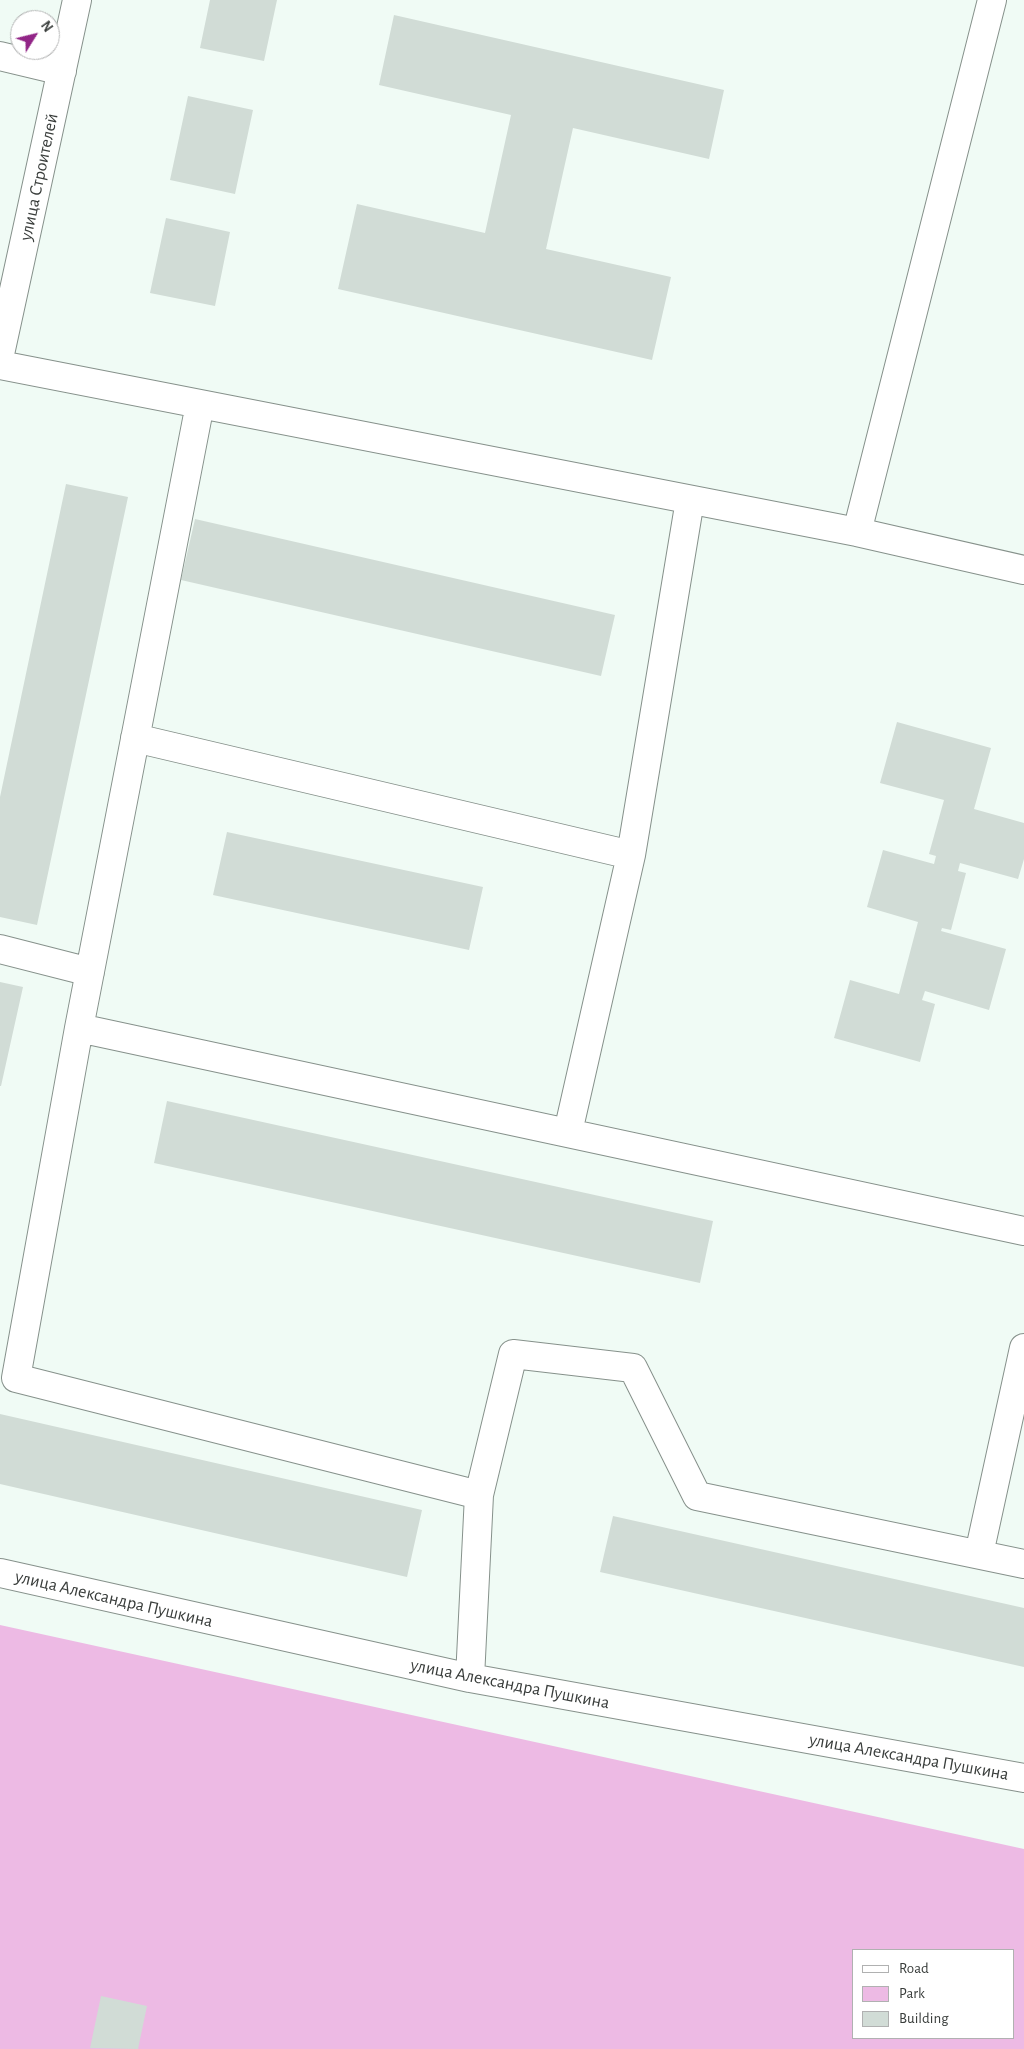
<!DOCTYPE html>
<html>
<head>
<meta charset="utf-8">
<style>
  body { margin:0 }
  #map { position:relative; width:1024px; height:2049px; overflow:hidden; background:#f0fbf5; font-family:"Alegreya Sans",sans-serif }
  canvas { display:block }
  .legend { position:absolute; left:852px; top:1949px; width:162px; height:90px; box-sizing:border-box; background:#fff; border:1px solid #b0b1b1; margin:0; padding:6px 9px; list-style:none; font-size:15px; color:#393d3b }
  .legend li { display:flex; align-items:center; gap:10px; height:25px }
  .legend b { width:25px; border:1px solid #b0b1b1 }
  .north { position:absolute; left:10px; top:10px; width:50px; height:50px; box-sizing:border-box; background:#fff; border:1px solid #b0b1b1; border-radius:50%; rotate:54deg; font-size:14px; font-weight:700; line-height:20px; text-align:center; color:#393d3b }
  .north::after { content:''; display:block; margin:auto; width:18px; height:22px; background:#922587; clip-path:polygon(50% 0,100% 100%,50% 72%,0 100%) }
</style>
</head>
<body>
<div id="map">
<canvas width="1024" height="2049"></canvas>
<ul class="legend">
<li><b style="height:6px;background:#fff"></b>Road</li>
<li><b style="height:14px;background:#edbae4"></b>Park</li>
<li><b style="height:14px;background:#d1dcd6"></b>Building</li>
</ul>
<div class="north">N</div>
</div>
<script>
const g = document.querySelector('canvas').getContext('2d');
g.lineJoin = 'round';
function fill(path, color) { g.fillStyle = color; g.fill(path, 'evenodd'); }
const poly = rows => new Path2D(rows.map(r => 'M' + r).join(''));
function trace(path, color, width, dash) { g.strokeStyle = color; g.lineWidth = width; g.lineCap = dash ? 'butt' : 'round'; g.setLineDash(dash || []); g.stroke(path); }
function drawText(font, color, halo, rows, align = 'center') {
  g.font = font + ' "Alegreya Sans",sans-serif'; g.lineWidth = 5; g.setLineDash([]); g.textBaseline = 'middle'; g.strokeStyle = halo; g.fillStyle = color; for (const [text, x, y, turn = 0] of rows) {
    g.save(); g.translate(x, y); g.rotate((+turn || 0) * Math.PI / 180); g.textAlign = isNaN(turn) ? turn : align; if (halo) g.strokeText(text, 0, 0); g.fillText(text, 0, 0); g.restore();
  }
}
const green = poly([
  [0,1625,1024,1849,1024,2049,0,2049],
  [853,1950,1013,1950,1013,2038,853,2038]
]);
const building = poly([
  [210,0,277,0,264,61,200,48],
  [394,15,724,90,709,159,573,128,546,249,671,277,652,360,338,289,357,204,485,233,511,115,379,85],
  [188,96,253,110,235,194,170,180],
  [166,218,230,232,215,306,150,293],
  [66,484,128,497,37,925,0,917,0,797],
  [195,519,615,615,601,676,181,580],
  [897,722,991,748,974,809,1024,823,1024,859,1018,879,960,863,958,871,966,873,951,930,942,928,941,931,1006,949,989,1010,925,991,922,1000,935,1004,920,1062,834,1038,850,980,899,994,918,922,867,907,883,850,934,864,936,856,929,854,944,800,880,783],
  [227,832,483,887,469,950,213,895],
  [0,982,23,987,1,1086,0,1086],
  [167,1101,713,1221,700,1283,154,1163],
  [0,1414,422,1510,407,1577,0,1484],
  [613,1516,1024,1608,1024,1667,600,1572],
  [101,1996,147,2006,138,2049,90,2048]
]);
const minor = poly([
  [0,56,62,71],
  [0,354,77,0],
  [0,365,857,532,992,0],
  [200,404,79,1028,16,1378,479,1495],
  [857,532,1024,570],
  [135,738,631,855],
  [0,949,90,972],
  [79,1028,1024,1231],
  [568,1132,631,855,690,500],
  [979,1554,1024,1348],
  [0,1573,470,1678,1024,1778],
  [470,1678,479,1495,513,1354,633,1368,697,1496,1024,1564]
]);
const streetNames = [
  ["улица Строителей",39,177,-78],
  ["улица Александра Пушкина",114,1599,13],
  ["улица Александра Пушкина",510,1684,11],
  ["улица Александра Пушкина",909,1757,10]
];
fill(green, '#edbae4');
fill(building, '#d1dcd6');
trace(minor, '#86918b', 30);
trace(minor, '#fff', 28);
drawText('18px', '#393d3b', '#fff', streetNames);
</script>
</body>
</html>
